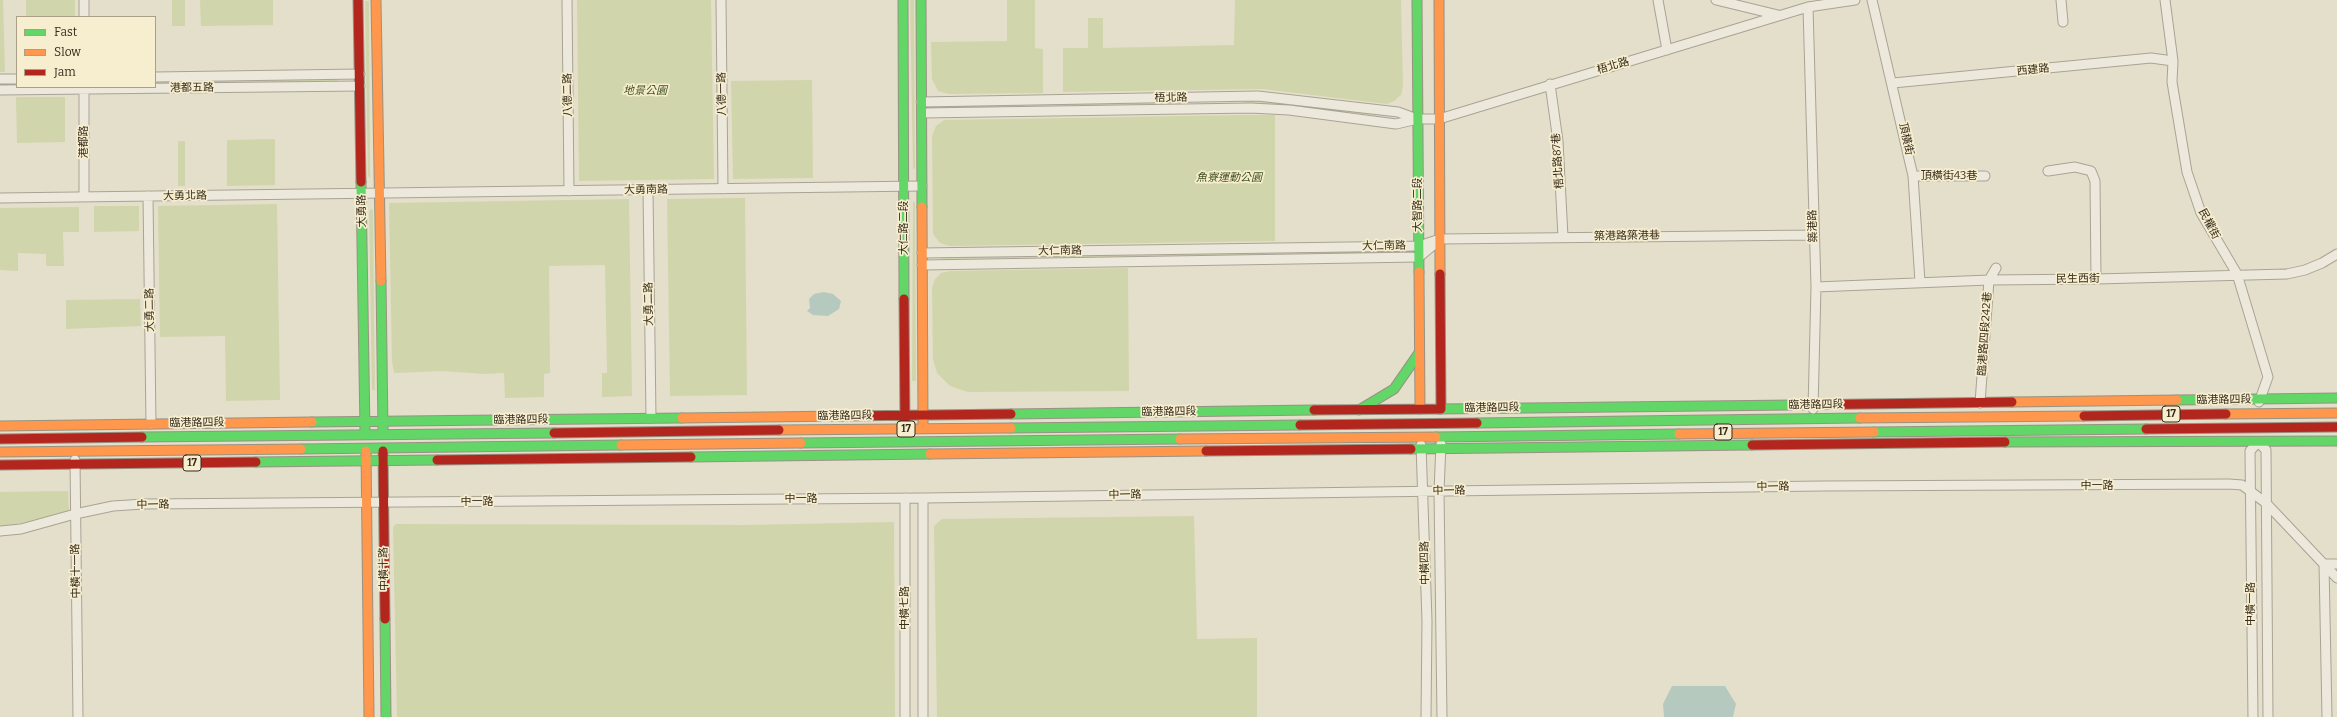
<!DOCTYPE html>
<html>
<head>
<meta charset="utf-8">
<style>
  body { margin:0 }
  #map { position:relative; width:2337px; height:717px; overflow:hidden; background:#e4dfca; font-family:Bitter,serif }
  canvas { display:block }
  .legend { position:absolute; left:16px; top:16px; width:140px; height:72px; box-sizing:border-box; background:#f6eecf; border:1px solid #aaa087; margin:0; padding:5px 7px; list-style:none; font-size:12px; color:#372b1c }
  .legend li { display:flex; align-items:center; gap:8px; height:20px }
  .legend b { width:20px; border:1px solid #aaa087 }
</style>
</head>
<body>
<div id="map">
<canvas width="2337" height="717"></canvas>
<ul class="legend">
<li><b style="height:5px;background:#63d668"></b>Fast</li>
<li><b style="height:5px;background:#ff974d"></b>Slow</li>
<li><b style="height:5px;background:#b3261e"></b>Jam</li>
</ul>
</div>
<script>
const g = document.querySelector('canvas').getContext('2d');
g.lineJoin = 'round';
function fill(path, color) { g.fillStyle = color; g.fill(path, 'evenodd'); }
const poly = rows => new Path2D(rows.map(r => 'M' + r).join(''));
function trace(path, color, width, dash) { g.strokeStyle = color; g.lineWidth = width; g.lineCap = dash ? 'butt' : 'round'; g.setLineDash(dash || []); g.stroke(path); }
function drawText(font, color, halo, rows, align = 'center') {
  g.font = font + ' Bitter,"Noto Sans TC",serif'; g.lineWidth = 3.5; g.setLineDash([]); g.textBaseline = 'middle'; g.strokeStyle = halo; g.fillStyle = color; for (const [text, x, y, turn = 0] of rows) {
    g.save(); g.translate(x, y); g.rotate((+turn || 0) * Math.PI / 180); g.textAlign = isNaN(turn) ? turn : align; if (halo) g.strokeText(text, 0, 0); g.fillText(text, 0, 0); g.restore();
  }
}
const green = poly([
  [0,0,3,0,5,72,0,72],
  [26,0,75,0,75,17,26,17],
  [172,0,185,0,185,26,172,26],
  [200,0,273,0,273,25,201,26],
  [577,0,711,0,714,179,579,181],
  [910,0,914,0,915,168,913,170],
  [1007,0,1035,0,1035,48,1043,49,1043,93,949,94,938,91,932,79,931,42,1007,41],
  [1235,0,1401,0,1403,86,1401,95,1394,101,1387,104,1262,89,1063,92,1063,48,1088,48,1088,18,1103,18,1103,48,1234,45],
  [365,1,369,1,370,178,368,176],
  [338,79,338,81,155,84,155,81],
  [812,80,813,178,733,179,731,81],
  [16,97,65,97,65,142,17,143],
  [1244,101,1284,102,1395,118,1281,105,1244,103],
  [1183,102,1183,104,941,107,942,106],
  [1245,115,1275,115,1275,241,950,246,940,243,933,234,932,136,936,126,944,120],
  [275,139,275,185,227,186,227,140],
  [178,141,185,141,185,186,178,186],
  [745,198,747,395,670,396,667,199],
  [629,199,632,396,602,397,602,373,607,373,605,265,549,266,550,373,544,374,544,397,505,398,504,373,485,374,443,371,394,373,392,361,389,203],
  [913,201,915,203,916,381,912,381],
  [277,204,280,400,226,401,225,336,160,337,158,206],
  [94,206,139,206,139,231,94,232],
  [79,207,79,232,63,232,64,266,46,266,46,254,18,253,18,271,0,270,0,208],
  [371,209,373,210,375,390,372,390,369,211],
  [1394,250,1394,253,941,259,942,257],
  [1128,268,1129,391,968,392,950,386,937,373,933,359,932,288,935,279,941,273,950,271],
  [140,299,141,326,66,329,66,300],
  [68,491,69,512,0,528,0,492],
  [1194,516,1197,639,1257,638,1257,717,937,717,934,526,942,519],
  [894,522,895,717,397,717,393,527,396,524,748,525]
]);
const water = poly([
  [824,292,833,294,841,301,839,309,828,316,813,315,807,311,810,308,809,299,814,294],
  [1672,686,1725,686,1736,704,1733,717,1664,717,1663,704]
]);
const street = poly([
  [84,0,84,17],
  [567,0,569,191],
  [721,0,723,189],
  [1658,0,1667,50],
  [1716,0,1778,15],
  [1872,0,1913,176,1920,282],
  [2061,0,2063,22],
  [2165,0,2173,61,2172,82,2187,172,2201,213,2237,274,2268,377,2259,402],
  [1808,7,1816,287,1813,409],
  [155,77,360,74],
  [0,79,17,79],
  [1893,83,2151,58,2173,61],
  [1550,84,1558,141,1563,237],
  [84,87,84,197],
  [0,90,360,86],
  [921,102,1258,96,1398,112,1417,119],
  [922,113,1251,108,1289,110,1396,124,1418,119,1439,119,1808,7,1855,0],
  [2048,171,2075,167,2091,171,2095,181,2096,279],
  [1913,176,1985,176],
  [648,190,651,418],
  [148,196,151,424],
  [0,198,922,186],
  [922,253,1419,246,1440,239,1813,235],
  [922,265,1419,257,1437,242],
  [1816,287,1989,280,2096,279,2287,274,2305,270,2322,263,2337,254],
  [1980,403,1989,280,1996,268],
  [2258,442,2266,450,2268,717],
  [1441,444,1439,491,1442,717],
  [1421,445,1427,621,1426,717],
  [75,460,78,717],
  [905,498,905,717],
  [923,498,923,717],
  [0,531,21,529,75,514,113,506,144,504,923,498,1822,486,2229,484,2242,485,2266,503,2337,578],
  [2324,564,2327,717],
  [2324,564,2337,564],
  [2253,717,2250,451,2258,442]
]);
const fast = poly([
  [903,0,904,299],
  [921,0,922,207],
  [1417,0,1419,272],
  [361,182,365,431],
  [381,281,383,431],
  [2177,400,2337,398],
  [1439,409,1793,405],
  [1359,410,1394,389,1419,353],
  [1011,414,1314,410],
  [312,422,682,418],
  [1477,423,1860,418],
  [1011,428,1300,425],
  [1874,432,2146,429],
  [142,437,554,433],
  [1436,437,1679,434],
  [2005,442,2337,441],
  [801,443,1180,439],
  [301,449,621,445],
  [1411,449,1752,445],
  [691,457,930,454],
  [256,462,437,460],
  [385,619,386,717]
]);
const slow = poly([
  [376,0,381,281],
  [1439,0,1440,274],
  [922,207,923,424],
  [1419,272,1420,409],
  [2012,402,2177,400],
  [2226,414,2337,413],
  [682,418,845,416],
  [1860,418,2084,416],
  [0,426,312,422],
  [779,430,1011,428],
  [1679,434,1874,432],
  [1180,439,1436,437],
  [621,445,801,443],
  [366,451,369,717],
  [0,452,301,449],
  [930,454,1206,451]
]);
const jam = poly([
  [358,0,361,182],
  [1440,274,1441,409],
  [904,299,905,426],
  [1793,405,2012,402],
  [1314,410,1439,409],
  [845,416,1011,414],
  [2084,416,2226,414],
  [1300,425,1477,423],
  [2146,429,2337,427],
  [554,433,779,430],
  [0,439,142,437],
  [1752,445,2005,442],
  [383,451,385,619],
  [1206,451,1411,449],
  [437,460,691,457],
  [0,465,256,462]
]);
const shields = [
  [2171,414,18],
  [906,429,18],
  [1723,432,18],
  [192,463,18]
];
const shieldNames = [
  ["17",2171,414],
  ["17",906,429],
  ["17",1723,432],
  ["17",192,463]
];
const streetNames = [
  ["梧北路",1613,66,-16],
  ["西建路",2033,70,-6],
  ["港都五路",192,88,-1],
  ["八德一路",722,94,-91],
  ["八德二路",568,95,-91],
  ["梧北路",1171,98,-1],
  ["頂橫街",1906,139,78],
  ["港都路",84,142,-90],
  ["梧北路87巷",1558,161,-94],
  ["頂橫街43巷",1949,176],
  ["大勇南路",646,190,-1],
  ["大勇北路",185,196,-1],
  ["大智路二段",1418,205,-90],
  ["大勇路",362,211,-91],
  ["民權街",2209,224,62],
  ["築港路",1813,226,-92],
  ["大仁路二段",904,228,-90],
  ["築港路築港巷",1627,236,-1],
  ["大仁南路",1384,246,-1],
  ["大仁南路",1060,251,-1],
  ["民生西街",2078,279,-1],
  ["大勇二路",649,304,-91],
  ["大勇二路",150,310,-91],
  ["臨港路四段242巷",1985,334,-86],
  ["臨港路四段",2224,400,-1],
  ["臨港路四段",1816,405,-1],
  ["臨港路四段",1492,408,-1],
  ["臨港路四段",1169,412,-1],
  ["臨港路四段",845,416,-1],
  ["臨港路四段",521,420,-1],
  ["臨港路四段",197,423,-1],
  ["中一路",2097,486],
  ["中一路",1773,487,-1],
  ["中一路",1449,491,-1],
  ["中一路",1125,495,-1],
  ["中一路",801,499],
  ["中一路",477,502],
  ["中一路",153,505,-1],
  ["中橫四路",1425,563,-91],
  ["中橫十路",384,569,-91],
  ["中橫十一路",76,571,-91],
  ["中橫一路",2251,604,-90],
  ["中橫七路",905,608,-90]
];
const parkNames = [
  ["地景公園",645,91],
  ["魚寮運動公園",1229,178]
];
fill(green, '#d1d5ac');
fill(water, '#b6c9bf');
trace(street, '#a9a394', 11);
trace(fast, '#989283', 11);
trace(slow, '#989283', 11);
trace(jam, '#989283', 11);
trace(street, '#ece8dc', 9);
trace(fast, '#63d668', 9);
trace(slow, '#ff974d', 9);
trace(jam, '#b3261e', 9);
for (const [x, y, w] of shields) { const box = new Path2D(); box.roundRect(x - w / 2, y - 8, w, 16, 3); g.fillStyle = '#f6eecf'; g.fill(box); trace(box, '#372b1c', 1); }
drawText('bold 10px', '#372b1c', null, shieldNames);
drawText('11px', '#372b1c', '#f6eecf', streetNames);
drawText('italic 11px', '#435422', '#f6eecf', parkNames);
</script>
</body>
</html>
